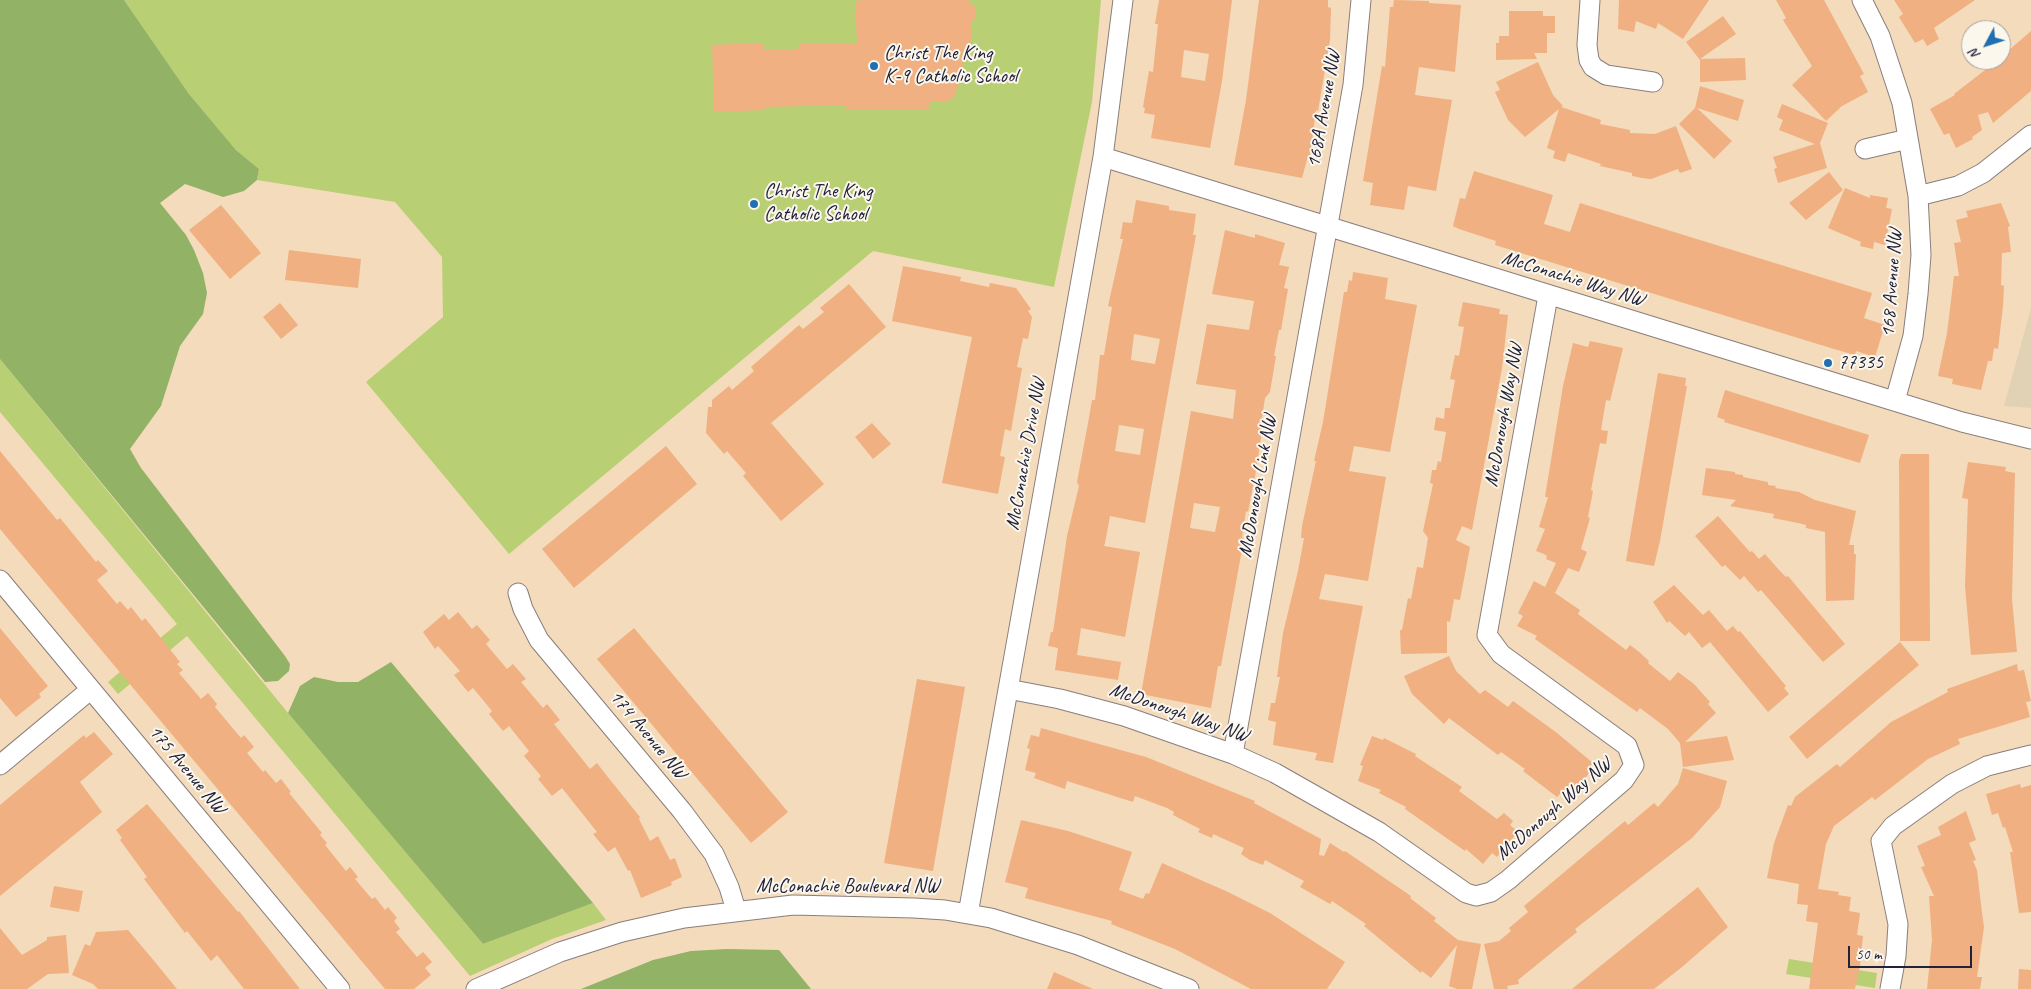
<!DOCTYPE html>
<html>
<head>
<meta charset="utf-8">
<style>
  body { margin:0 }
  #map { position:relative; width:2031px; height:989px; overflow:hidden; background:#f3dbbc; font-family:Caveat,sans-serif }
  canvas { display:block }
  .north { position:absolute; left:1961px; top:20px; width:50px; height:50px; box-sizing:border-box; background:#fbf7ec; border:1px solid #a4a2a5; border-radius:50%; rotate:230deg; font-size:14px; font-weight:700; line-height:20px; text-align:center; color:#22223b }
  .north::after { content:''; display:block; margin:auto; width:18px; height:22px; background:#1f6fb2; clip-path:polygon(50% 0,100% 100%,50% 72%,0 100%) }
  .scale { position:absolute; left:1848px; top:946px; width:124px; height:22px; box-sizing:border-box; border:2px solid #22223b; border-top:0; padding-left:6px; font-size:15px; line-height:18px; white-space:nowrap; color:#22223b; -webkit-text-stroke:4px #fbf7ec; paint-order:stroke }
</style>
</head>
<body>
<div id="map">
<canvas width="2031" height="989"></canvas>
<div class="north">N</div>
<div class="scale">50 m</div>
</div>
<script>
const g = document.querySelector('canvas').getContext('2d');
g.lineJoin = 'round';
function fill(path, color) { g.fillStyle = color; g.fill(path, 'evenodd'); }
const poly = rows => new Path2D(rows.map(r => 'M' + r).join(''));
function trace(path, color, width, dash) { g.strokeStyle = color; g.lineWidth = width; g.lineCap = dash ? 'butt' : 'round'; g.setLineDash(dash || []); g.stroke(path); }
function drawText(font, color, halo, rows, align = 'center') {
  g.font = font + ' Caveat,sans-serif'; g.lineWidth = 4; g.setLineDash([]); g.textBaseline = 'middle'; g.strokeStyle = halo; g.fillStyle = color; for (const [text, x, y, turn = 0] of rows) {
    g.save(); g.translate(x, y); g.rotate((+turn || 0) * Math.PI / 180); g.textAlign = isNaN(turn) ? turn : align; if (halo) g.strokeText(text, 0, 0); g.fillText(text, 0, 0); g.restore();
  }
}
const built = poly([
  [2031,308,2031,408,2004,406]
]);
const green = poly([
  [124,0,1101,0,1092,102,1054,287,873,251,509,554,366,382,443,317,442,257,395,202,257,180,259,169,236,150,189,94],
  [0,359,288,713,483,944,593,903,606,920,552,939,470,976,187,636,118,694,108,682,177,624,0,412],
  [1789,959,1877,973,1875,988,1786,974]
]);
const forest = poly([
  [0,0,124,0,189,94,236,150,259,169,257,180,244,191,223,197,185,184,160,203,186,235,194,250,203,273,207,293,203,314,180,346,161,406,130,449,141,468,285,656,290,664,289,671,278,681,265,682,0,359],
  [391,662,593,903,483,944,288,713,300,686,314,677,338,682,358,682],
  [727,949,779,950,811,989,581,989,653,960,691,951]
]);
const building = poly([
  [863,0,969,0,970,5,976,5,976,20,972,20,970,52,962,52,964,80,960,80,954,97,946,102,930,102,930,109,845,110,845,105,766,107,766,110,714,112,712,45,763,43,764,50,798,49,800,44,857,43,855,1],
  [1159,0,1232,0,1222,81,1210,148,1151,138,1155,115,1144,113,1145,108,1143,107,1149,71,1153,72,1158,24,1155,24],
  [1184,50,1209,54,1205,81,1181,77],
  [1259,0,1328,0,1328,7,1331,8,1330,40,1318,111,1316,110,1310,156,1308,156,1302,178,1234,165,1246,100],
  [1394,0,1429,1,1429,3,1461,5,1455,72,1419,67,1415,95,1452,100,1436,191,1408,186,1404,210,1370,205,1373,183,1363,181,1382,66,1385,67,1390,7,1393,7],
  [1619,0,1709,0,1683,39,1658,23,1656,29,1636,21,1634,32,1618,29],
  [1776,0,1824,0,1864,74,1860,76,1868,92,1842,106,1826,121,1792,85,1812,66,1783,20,1786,18],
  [1894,0,1975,0,1934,28,1939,39,1927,46,1923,39,1915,43,1899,17,1903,14],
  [1509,11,1543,11,1543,16,1555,16,1555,33,1547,33,1547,53,1534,53,1537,59,1496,60,1496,43,1499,43,1499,36,1509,36],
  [1723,16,1736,34,1700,59,1745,58,1746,80,1700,82,1700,60,1686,42],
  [2031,31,2031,91,1993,123,1988,112,1978,115,1982,130,1972,137,1973,139,1956,148,1949,133,1944,135,1930,109,1955,95,1954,94,1998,60,2001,60,2001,57],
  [1538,62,1553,95,1563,106,1561,107,1601,120,1600,124,1630,130,1630,133,1655,134,1676,126,1692,169,1680,173,1678,169,1651,179,1642,178,1632,176,1632,173,1600,166,1601,164,1568,153,1565,162,1553,158,1555,151,1547,148,1559,109,1525,137,1508,120,1495,92,1500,90,1496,82],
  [1700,86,1744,100,1738,121,1697,108,1732,141,1714,159,1679,124,1695,108],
  [1782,104,1828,123,1820,143,1827,168,1778,183,1774,169,1777,168,1773,157,1815,144,1779,130,1783,120,1777,117],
  [1474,171,1553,195,1544,224,1570,232,1580,203,1872,293,1864,318,1885,325,1875,357,1856,351,1855,355,1834,349,1576,270,1495,245,1496,241,1459,229,1453,226,1460,198,1465,199],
  [1829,172,1843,190,1806,220,1789,203],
  [1845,188,1870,198,1870,195,1888,198,1886,208,1892,209,1885,245,1874,242,1873,249,1860,246,1861,242,1828,228],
  [1136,200,1169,206,1169,210,1196,214,1193,235,1196,235,1145,523,1110,516,1105,543,1104,546,1140,552,1125,637,1081,628,1077,655,1121,662,1118,680,1055,670,1058,648,1048,646,1051,632,1053,632,1067,536,1079,486,1077,482,1088,423,1092,400,1095,400,1100,355,1104,355,1112,307,1108,306,1123,239,1120,239,1123,222,1132,223],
  [1134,334,1160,339,1155,364,1131,360],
  [1119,425,1144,429,1140,455,1115,451],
  [2001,203,2010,226,2008,227,2011,252,2002,253,2001,285,2004,286,2003,306,1998,349,1994,348,1992,361,1988,361,1981,390,1952,384,1953,379,1938,376,1947,333,1954,276,1959,276,1954,243,1961,242,1956,220,1968,217,1966,211],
  [221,205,261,253,230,279,189,230],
  [1225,230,1255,238,1255,234,1285,243,1279,265,1289,267,1284,288,1288,289,1281,330,1279,330,1274,356,1276,356,1270,392,1265,398,1261,424,1263,425,1256,471,1248,512,1246,511,1242,537,1244,538,1221,666,1218,666,1211,708,1141,694,1191,411,1233,419,1236,390,1196,384,1207,324,1249,330,1254,301,1212,294],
  [1194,503,1220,507,1215,532,1190,528],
  [289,250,361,259,358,288,285,280],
  [903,266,961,277,960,281,989,287,990,283,1016,288,1031,309,1028,311,1032,317,1028,339,1023,338,1017,367,1022,368,1011,431,1005,429,1000,456,1005,457,998,494,942,483,972,337,892,321],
  [1353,272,1388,278,1385,299,1417,305,1390,452,1354,446,1349,471,1386,477,1368,581,1325,574,1319,599,1363,606,1333,763,1315,760,1317,753,1273,745,1276,722,1268,720,1271,703,1275,703,1280,677,1277,677,1283,633,1298,571,1304,538,1301,538,1302,526,1316,461,1314,461,1323,422,1344,292,1347,292,1349,280,1352,281],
  [849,284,886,327,771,423,824,484,781,521,743,476,746,473,727,451,724,454,706,433,708,407,712,407,712,400,729,386,732,390,754,371,751,367,799,325,803,329,824,312,820,308],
  [1463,302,1500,309,1499,314,1508,315,1502,368,1472,530,1462,526,1456,540,1470,547,1460,600,1454,599,1450,622,1447,621,1447,653,1401,654,1400,630,1402,630,1408,598,1411,599,1417,567,1423,568,1428,538,1423,531,1433,484,1430,483,1432,470,1436,470,1438,461,1441,462,1446,432,1434,430,1436,417,1444,419,1445,408,1450,408,1455,380,1450,379,1455,355,1459,356,1464,327,1458,326],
  [280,303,298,325,281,339,263,317],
  [1590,341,1623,348,1610,401,1606,400,1601,430,1608,431,1606,444,1600,443,1591,490,1593,491,1588,517,1590,518,1581,549,1587,552,1579,572,1568,568,1555,593,1580,610,1578,614,1626,650,1630,645,1638,651,1649,661,1648,663,1670,681,1678,672,1694,684,1710,702,1708,704,1716,713,1685,742,1727,736,1734,760,1683,767,1680,743,1668,729,1640,708,1637,712,1535,639,1537,636,1517,626,1523,616,1518,613,1534,581,1545,587,1556,563,1546,559,1547,556,1544,554,1536,551,1545,529,1539,527,1548,497,1545,497,1563,386,1573,343,1588,347],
  [1658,373,1686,378,1685,386,1687,386,1660,541,1654,566,1626,561],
  [1725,390,1869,435,1860,463,1724,422,1725,420,1717,417],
  [872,423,891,444,873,459,855,437],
  [666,446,697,484,574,588,542,549],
  [0,451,57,520,60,518,96,562,98,560,108,571,97,580,117,604,120,601,128,610,131,607,142,621,145,618,180,662,177,664,183,670,179,673,201,699,208,693,217,704,215,707,241,738,244,735,254,747,247,753,263,772,265,770,276,783,281,779,291,792,289,793,322,833,320,835,327,843,325,845,346,871,350,867,358,877,355,879,372,899,375,897,385,910,388,907,397,918,394,921,400,929,396,932,417,957,423,952,432,962,425,968,431,975,414,989,385,989,0,529],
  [1901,454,1929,454,1930,641,1900,641,1899,460],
  [1968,462,2006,467,2005,471,2015,473,2012,599,2017,652,1971,655,1965,586,1968,499,1962,498],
  [1706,468,1735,472,1735,474,1743,475,1743,477,1768,482,1768,485,1776,486,1775,488,1799,492,1815,500,1856,511,1849,545,1854,545,1854,554,1856,554,1854,600,1826,601,1825,532,1806,528,1806,525,1798,523,1773,518,1774,514,1730,506,1736,500,1702,495],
  [1718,516,1750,552,1752,551,1759,559,1765,554,1779,570,1786,577,1788,576,1845,644,1823,662,1761,590,1758,592,1744,576,1740,580,1725,565,1722,567,1695,536],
  [1674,585,1703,615,1709,610,1727,631,1733,626,1738,632,1740,631,1786,686,1784,688,1789,694,1768,712,1710,642,1702,648,1689,632,1685,636,1669,621,1667,623,1653,602],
  [458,612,472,629,477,625,490,640,486,644,507,669,513,664,526,679,521,682,543,708,547,704,560,720,554,724,590,769,597,763,607,776,640,817,639,819,650,841,658,836,670,860,675,858,682,877,671,882,672,885,641,898,630,870,628,871,615,847,608,852,593,834,597,832,562,788,552,796,538,779,541,776,524,756,529,751,509,726,503,731,489,714,492,711,473,688,468,692,454,675,460,671,438,646,435,649,423,632,444,614,449,620],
  [0,628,48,686,39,694,41,697,16,717,0,698],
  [634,628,788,812,751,843,597,659],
  [1900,642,1919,665,1807,759,1789,737],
  [1449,656,1456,671,1480,694,1485,690,1508,707,1513,701,1557,733,1593,763,1587,770,1590,772,1568,799,1561,793,1557,797,1523,771,1525,769,1501,752,1498,755,1449,718,1444,724,1412,694,1404,676],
  [2017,664,2018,671,2024,670,2031,701,2026,702,2030,717,1958,739,1960,744,1928,759,1875,800,1872,797,1834,826,1826,844,1818,889,1839,892,1838,895,1851,897,1849,911,1860,913,1857,935,1863,936,1860,966,1855,989,1809,989,1818,923,1806,921,1808,905,1797,904,1799,884,1767,878,1774,843,1788,805,1791,806,1795,797,1837,764,1840,767,1891,722,1948,692,1947,689],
  [917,679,965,687,933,871,884,863],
  [1041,728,1146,757,1255,801,1254,803,1321,839,1319,855,1324,856,1330,843,1344,852,1345,851,1411,896,1410,898,1436,918,1434,921,1458,940,1481,944,1472,989,1457,989,1449,986,1457,945,1431,978,1422,971,1421,973,1364,926,1366,924,1332,901,1330,904,1300,887,1304,881,1265,860,1263,865,1250,860,1241,854,1244,848,1213,834,1212,838,1198,832,1200,829,1173,815,1174,812,1167,808,1135,796,1133,802,1067,781,1065,789,1034,778,1036,773,1025,770,1030,749,1027,748,1031,735,1039,737],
  [94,732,113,754,80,782,102,812,0,896,0,805,84,735,86,738],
  [1372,736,1383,740,1384,738,1416,754,1415,756,1462,787,1459,791,1497,819,1504,813,1513,821,1510,825,1518,832,1497,857,1492,853,1483,864,1466,849,1465,851,1405,809,1406,807,1379,793,1381,790,1358,781,1363,766,1360,765],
  [1683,768,1727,781,1720,807,1692,838,1575,929,1577,932,1518,980,1519,984,1507,986,1508,989,1494,989,1484,944,1499,941,1511,931,1509,928,1528,912,1524,906,1625,821,1628,825,1654,803,1658,807,1678,784],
  [2020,784,2021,788,2031,785,2031,912,2019,913,2010,852,2013,852,2005,827,2003,828,1998,813,1992,815,1986,794],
  [147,804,238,912,239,911,300,989,244,989,217,955,211,961,187,931,185,933,144,879,147,877,120,840,122,838,116,830],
  [1966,811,1976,840,1969,843,1976,860,1973,861,1977,870,1982,913,1984,927,1977,977,1982,977,1980,989,1927,989,1932,940,1929,896,1934,896,1921,867,1925,866,1917,846,1941,835,1938,827],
  [1021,820,1068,831,1132,852,1119,890,1143,899,1146,893,1149,894,1162,863,1228,892,1270,913,1345,962,1327,989,1251,989,1175,949,1111,924,1112,921,1025,898,1028,888,1005,882],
  [54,886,83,891,79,912,50,907],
  [1698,887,1728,927,1682,967,1654,989,1572,989],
  [0,928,22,955,47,940,47,937,66,935,69,973,48,974,27,989,0,989],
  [128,930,155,962,177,989,98,989,93,984,72,975,85,944,90,946,96,932],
  [2019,969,2031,970,2031,989,2018,989],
  [1054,972,1093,989,1047,989]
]);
const minor = poly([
  [1590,0,1587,45,1589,60,1593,67,1606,75,1653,82],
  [1862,0,1880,36,1902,103,1918,196,1921,255,1918,294,1913,336,1895,401],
  [1865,149,1908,139],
  [1103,157,1962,422,2031,439],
  [1918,196,1958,186,1983,173,2031,135],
  [0,580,340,989],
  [518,593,523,609,539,640,682,811,714,854,729,887,736,910],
  [1008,689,1060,699,1124,716,1233,754,1275,773,1379,832,1466,893,1476,896,1491,892,1508,880,1624,780,1634,765,1627,746,1501,654,1487,635,1548,296],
  [1233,754,1353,85,1361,0],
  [0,765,90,690],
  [968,914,1103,157,1123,0],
  [476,989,560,952,622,932,684,918,793,905,914,908,945,910,991,918,1078,945,1189,989],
  [1890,989,1896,956,1898,924,1881,841,1893,826,1952,784,1987,766,2031,755]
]);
const markers = [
  [874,66,5,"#1f6fb2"],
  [754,204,5,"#1f6fb2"],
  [1828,363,5,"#1f6fb2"]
];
const poiNames = [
  ["Christ The King",884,54],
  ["K-9 Catholic School",884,77],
  ["Christ The King",764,192],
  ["Catholic School",764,215],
  ["77335",1838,363]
];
const streetNames = [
  ["168A Avenue NW",1324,109,-80],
  ["McConachie Way NW",1573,279,17],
  ["168 Avenue NW",1892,283,-86],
  ["McDonough Way NW",1504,415,-80],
  ["McConachie Drive NW",1026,454,-80],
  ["McDonough Link NW",1258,486,-80],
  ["McDonough Way NW",1179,713,19],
  ["174 Avenue NW",648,735,50],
  ["175 Avenue NW",187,770,50],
  ["McDonough Way NW",1554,809,-41],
  ["McConachie Boulevard NW",848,887]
];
fill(built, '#e1d2b5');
fill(green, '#b9cf73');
fill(forest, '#92b265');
fill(building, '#f0b081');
trace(minor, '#8a7e7c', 21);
trace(minor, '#fff', 19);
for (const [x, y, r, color] of markers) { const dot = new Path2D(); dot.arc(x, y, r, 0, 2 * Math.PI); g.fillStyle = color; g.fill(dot); trace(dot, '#fbf7ec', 2); }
drawText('20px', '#22223b', '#fbf7ec', poiNames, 'left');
drawText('20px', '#22223b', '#fbf7ec', streetNames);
</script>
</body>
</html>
